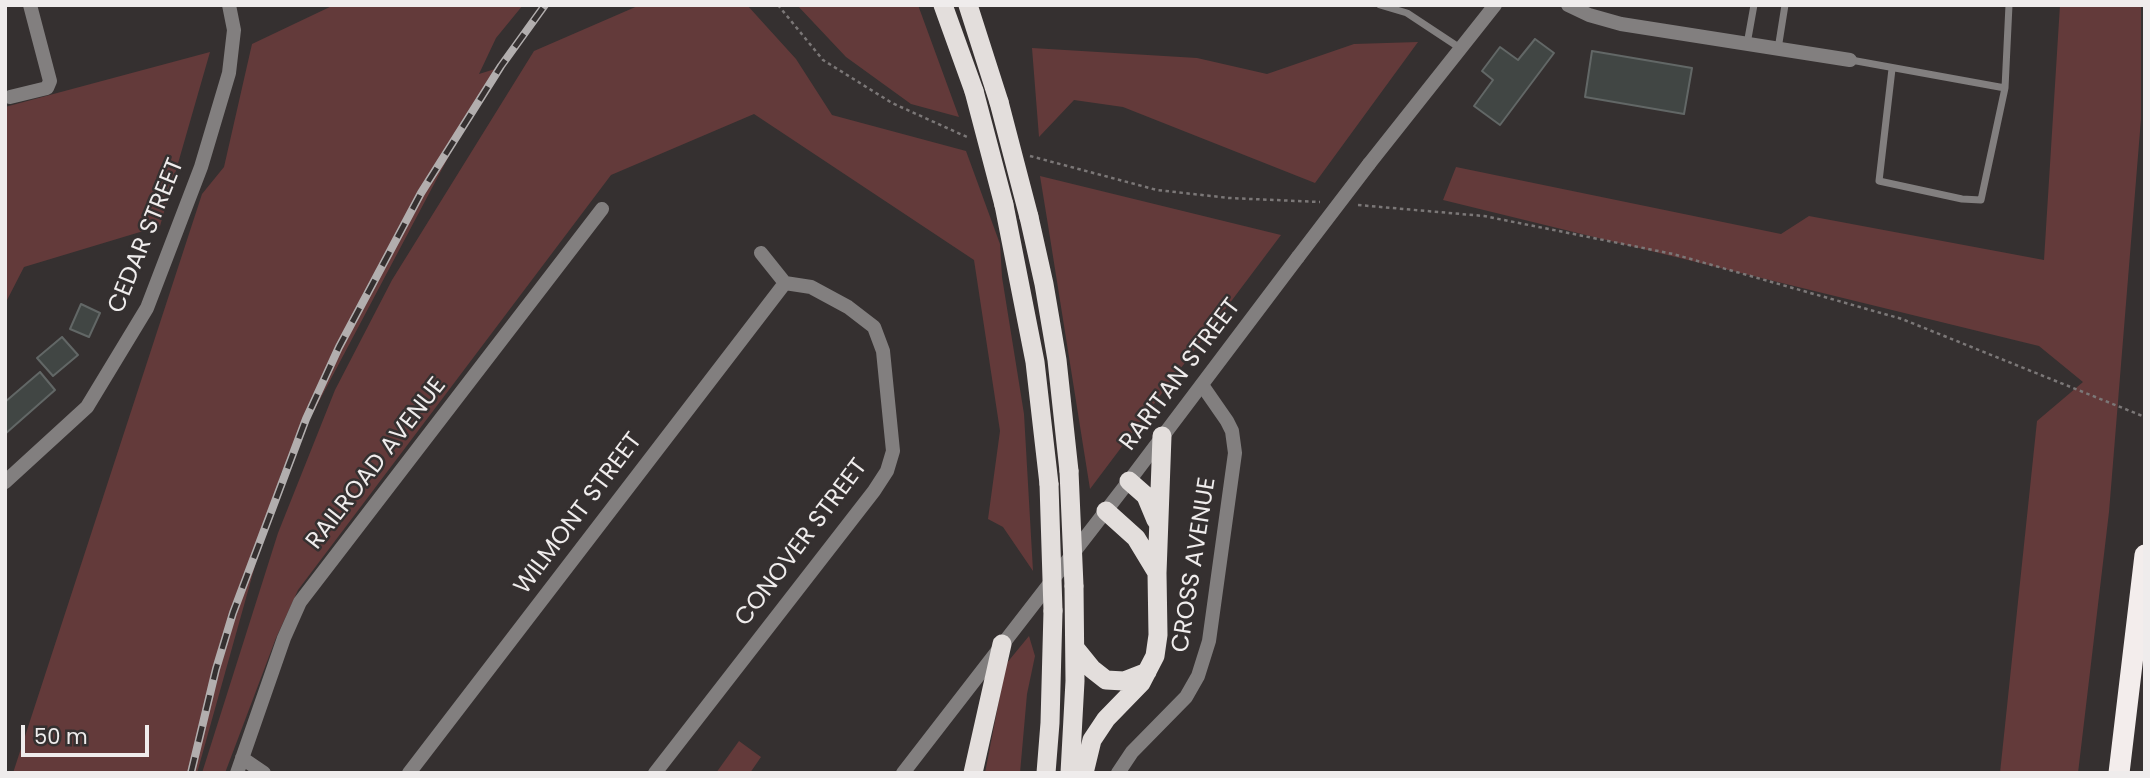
<!DOCTYPE html>
<html>
<head>
<meta charset="utf-8">
<style>
  body { margin:0 }
  #map { position:relative; width:2150px; height:778px; overflow:hidden; background:#353030; font-family:Poppins,sans-serif }
  canvas { display:block }
  .frame { position:absolute; inset:0; border:7px solid #efecec; pointer-events:none }
  .scale { position:absolute; left:21px; top:725px; width:128px; height:32px; box-sizing:border-box; border:4px solid #efecec; border-top:0; padding-left:9px; font-size:21px; line-height:24px; white-space:nowrap; color:#efecec; -webkit-text-stroke:5px #353030; paint-order:stroke }
</style>
</head>
<body>
<div id="map">
<canvas width="2150" height="778"></canvas>
<div class="frame"></div>
<div class="scale">50 m</div>
</div>
<script>
const g = document.querySelector('canvas').getContext('2d');
g.lineJoin = 'round';
function fill(path, color) { g.fillStyle = color; g.fill(path, 'evenodd'); }
const poly = rows => new Path2D(rows.map(r => 'M' + r).join(''));
function trace(path, color, width, dash) { g.strokeStyle = color; g.lineWidth = width; g.lineCap = dash ? 'butt' : 'round'; g.setLineDash(dash || []); g.stroke(path); }
function drawText(font, color, halo, rows, align = 'center') {
  g.font = font + ' Poppins,sans-serif'; g.lineWidth = 5; g.setLineDash([]); g.textBaseline = 'middle'; g.strokeStyle = halo; g.fillStyle = color; for (const [text, x, y, turn = 0] of rows) {
    g.save(); g.translate(x, y); g.rotate((+turn || 0) * Math.PI / 180); g.textAlign = isNaN(turn) ? turn : align; if (halo) g.strokeText(text, 0, 0); g.fillText(text, 0, 0); g.restore();
  }
}
const green = poly([
  [334,5,523,5,496,38,479,74,495,69,281,473,197,773,13,773,202,194,224,167,252,44],
  [640,5,747,5,796,59,832,115,966,151,1000,244,1002,277,1024,414,1033,571,1003,527,988,519,1000,431,974,260,754,114,611,175,298,590,276,638,225,773,202,773,278,533,335,390,392,280,534,51],
  [797,5,918,5,959,117,911,104,846,57],
  [2060,5,2141,5,2141,119,2109,512,2078,773,2000,773,2037,421,2083,382,2039,346,1443,200,1456,167,1781,234,1809,216,2044,260],
  [1418,42,1315,183,1123,107,1074,100,1039,137,1032,48,1197,58,1267,74,1354,44],
  [210,52,160,226,24,267,5,304,5,107],
  [1040,176,1281,235,1090,489,1048,225],
  [1029,636,1035,656,1027,694,1020,773,985,773,1006,664],
  [739,741,761,757,750,773,716,773]
]);
const building = poly([
  [1535,39,1554,53,1500,125,1474,106,1493,80,1482,71,1500,47,1518,60,1535,39],
  [1592,51,1692,68,1684,114,1585,97,1592,51],
  [81,304,100,313,89,337,70,329,81,304],
  [62,337,78,355,53,376,37,358,62,337],
  [40,372,55,390,5,434,5,402,40,372]
]);
const path = poly([
  [778,5,823,60,892,103,967,137],
  [1030,156,1157,190,1229,198,1320,202],
  [1358,205,1484,216,1673,254,1902,319,2145,417]
]);
const service = poly([
  [1380,5,1407,13,1460,48],
  [1747,44,1754,5],
  [1778,49,1785,5],
  [1851,60,2005,88,1981,200,1962,199,1879,181,1892,69],
  [2005,88,2009,5]
]);
const minor = poly([
  [1568,5,1589,15,1621,24,1850,60],
  [10,97,47,88,50,81,30,5],
  [761,253,785,283],
  [5,482,87,407,147,308,201,167,229,73,234,30,229,5],
  [242,758,264,773],
  [237,773,284,638,300,602,602,209],
  [409,773,785,283],
  [655,773,874,491,887,471,893,451,883,351,874,327,848,307,811,287,785,283],
  [1118,773,1132,752,1186,697,1198,676,1209,641,1235,453,1232,431,1227,421,1202,385]
]);
const tertiary = poly([
  [1369,164,1495,5],
  [903,773,1129,481,1298,257]
]);
const trunk = poly([
  [943,5,974,91],
  [968,5,999,102],
  [1004,205,1035,362,1049,484],
  [1029,217,1044,284,1057,360,1069,471],
  [1129,481,1146,496,1156,520],
  [1106,511,1136,538,1156,571],
  [1075,648,1092,669,1106,680,1124,681,1147,672],
  [973,773,1002,644],
  [1046,773,1050,723,1053,611],
  [1070,773,1075,681,1074,586],
  [1084,773,1092,740,1106,719,1141,683,1155,656,1158,635,1157,573,1162,436]
]);
const motorway = poly([
  [2119,773,2145,555]
]);
const rail = poly([
  [191,773,216,669,233,613,306,419,339,347,421,193,501,66,545,5]
]);
const tertiaryBridge = poly([
  [1298,257,1369,164]
]);
const trunkBridge = poly([
  [974,91,1004,205],
  [999,102,1029,217],
  [1069,471,1074,586],
  [1049,484,1053,611]
]);
const streetNames = [
  ["CEDAR STREET",147,236,-68],
  ["RARITAN STREET",1181,375,-53],
  ["RAILROAD AVENUE",377,464,-52],
  ["WILMONT STREET",579,514,-53],
  ["CONOVER STREET",802,543,-53],
  ["CROSS AVENUE",1195,565,-81]
];
fill(green, '#633a3a');
fill(building, '#414644');
trace(building, '#626766', 2);
trace(path, '#7b7777', 2.5, [3.5, 3.5]);
trace(service, '#827f7f', 7);
trace(minor, '#827f7f', 14);
trace(tertiary, '#827f7f', 14);
trace(trunk, '#e3dedc', 19);
trace(motorway, '#f3edec', 21);
trace(rail, '#b2aeae', 8);
trace(rail, '#353030', 5, [16]);
trace(tertiaryBridge, '#827f7f', 14);
trace(trunkBridge, '#e3dedc', 19);
drawText('24px', '#efecec', '#353030', streetNames);
</script>
</body>
</html>
